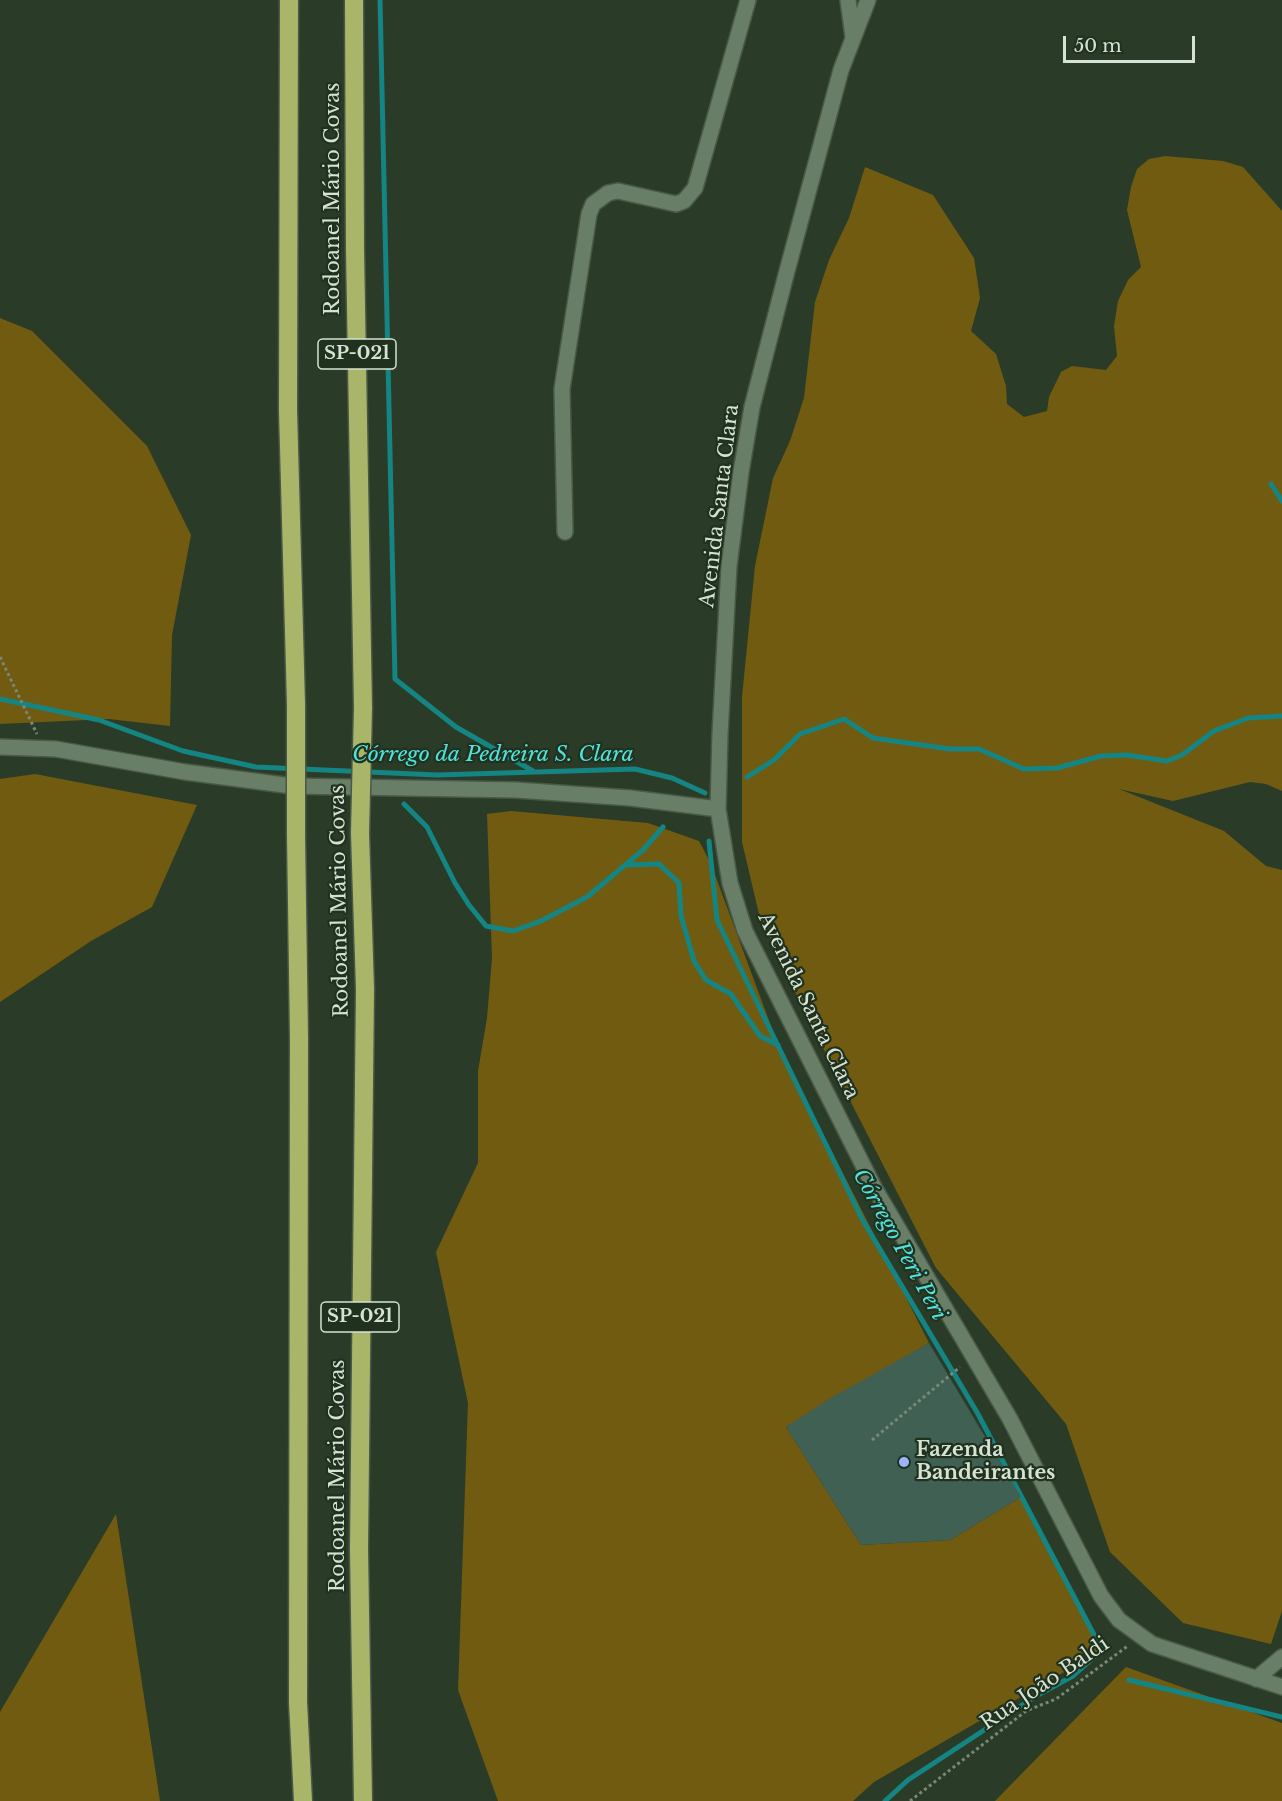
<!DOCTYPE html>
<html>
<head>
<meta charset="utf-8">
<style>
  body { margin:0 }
  #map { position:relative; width:1282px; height:1801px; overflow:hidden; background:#2a3c28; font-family:"Libre Baskerville",serif }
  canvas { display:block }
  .scale { position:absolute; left:1063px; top:36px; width:132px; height:27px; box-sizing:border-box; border:3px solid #d6e2d5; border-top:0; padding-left:8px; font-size:18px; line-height:21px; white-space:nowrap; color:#d6e2d5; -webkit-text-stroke:4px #20321e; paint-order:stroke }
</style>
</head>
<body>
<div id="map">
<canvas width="1282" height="1801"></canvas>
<div class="scale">50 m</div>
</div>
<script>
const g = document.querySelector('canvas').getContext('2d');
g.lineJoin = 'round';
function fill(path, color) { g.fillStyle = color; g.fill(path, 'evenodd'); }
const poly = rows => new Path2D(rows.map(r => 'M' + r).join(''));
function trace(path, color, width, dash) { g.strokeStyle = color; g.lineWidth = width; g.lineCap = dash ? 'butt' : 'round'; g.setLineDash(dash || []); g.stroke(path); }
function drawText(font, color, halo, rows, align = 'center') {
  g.font = font + ' "Libre Baskerville",serif'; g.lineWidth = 4.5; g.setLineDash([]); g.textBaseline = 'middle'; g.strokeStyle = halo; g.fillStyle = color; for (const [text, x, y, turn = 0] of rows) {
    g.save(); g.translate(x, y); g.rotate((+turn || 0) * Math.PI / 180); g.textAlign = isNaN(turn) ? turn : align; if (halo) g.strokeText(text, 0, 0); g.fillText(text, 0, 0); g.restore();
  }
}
const green = poly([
  [1165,156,1223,161,1243,167,1282,211,1282,791,1266,784,1250,782,1173,801,1119,789,1224,831,1266,866,1282,870,1282,1611,1271,1644,1183,1623,1110,1552,1066,1424,936,1268,802,1007,759,914,742,842,742,697,755,566,773,478,790,441,804,398,815,302,829,260,849,218,865,167,933,195,974,258,980,298,971,331,996,354,1006,386,1007,404,1024,417,1047,411,1049,397,1061,372,1072,366,1106,370,1117,356,1114,326,1118,301,1128,280,1141,267,1127,210,1131,187,1137,169,1149,159],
  [0,318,32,331,147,446,191,535,172,635,170,726,109,719,0,724],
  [35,774,197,805,152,907,91,941,0,1002,0,779],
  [511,811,648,823,699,841,711,864,778,1045,929,1343,786,1427,861,1545,950,1540,1021,1497,1102,1650,874,1782,853,1801,498,1801,458,1690,468,1403,436,1252,478,1163,478,1071,487,1018,492,958,487,814],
  [116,1514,160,1801,0,1801,0,1712],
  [1126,1667,1282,1723,1282,1801,995,1801]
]);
const stream = poly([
  [380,0,395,679,456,727,533,771],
  [1271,484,1282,501],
  [0,699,99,720,183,751,256,767,437,775,635,769,672,778,705,793],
  [747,777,774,760,800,734,844,719,873,738,950,749,979,749,1024,769,1057,768,1101,756,1127,755,1167,761,1182,755,1214,731,1248,718,1282,716],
  [404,804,427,827,455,883,469,905,486,926,513,931,541,921,587,897,643,850,663,827],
  [709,841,717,920,862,1219,978,1414,1102,1650,1073,1676,1036,1696,908,1780,885,1801],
  [626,865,659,864,679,883,681,916,694,961,706,980,731,994,760,1036,778,1045],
  [1129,1680,1282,1717]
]);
const building = poly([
  [929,1343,1021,1497,950,1540,861,1545,786,1427,829,1399]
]);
const path = poly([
  [0,657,37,734],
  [872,1440,960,1367],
  [910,1801,1026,1711,1056,1699,1129,1645]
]);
const minor = poly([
  [848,0,853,37],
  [868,0,841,70,787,271,752,407,741,472,729,566,720,734,718,809,730,883,745,931,875,1189,1010,1419,1101,1596,1119,1620,1152,1644,1282,1687],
  [565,532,562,389,589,214,593,204,608,193,618,191,676,204,684,201,695,188,748,0],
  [0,747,56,749,185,772,292,786,516,790,630,798,718,809],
  [1256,1679,1282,1657]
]);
const highway = poly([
  [289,0,288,410,296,705],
  [354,0,355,249,363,708],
  [360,833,365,989,359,1549,363,1801],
  [296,835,299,1038,298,1702,303,1801]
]);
const highwayBridge = poly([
  [296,705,296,835],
  [360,833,363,708]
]);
const markers = [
  [904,1462,6,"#9db4fd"]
];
const shields = [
  [357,354,78],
  [360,1317,78]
];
const shieldNames = [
  ["SP-021",357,354],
  ["SP-021",360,1317]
];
const streetNames = [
  ["Rodoanel Mário Covas",333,199,-90],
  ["Avenida Santa Clara",720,506,-83],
  ["Rodoanel Mário Covas",340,901,-91],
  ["Avenida Santa Clara",808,1006,64],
  ["Rodoanel Mário Covas",338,1476,-90],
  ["Rua João Baldi",1045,1684,-34]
];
const poiNames = [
  ["Fazenda",916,1450],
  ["Bandeirantes",916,1473]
];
const waterNames = [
  ["Córrego da Pedreira S. Clara",493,755],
  ["Córrego Peri Peri",899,1245,61]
];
fill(green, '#715b11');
trace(stream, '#148583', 5);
fill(building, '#406053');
trace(minor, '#495847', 18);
trace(highway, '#495847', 21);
trace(path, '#798877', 3, [3, 3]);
trace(minor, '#697e66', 15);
trace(highway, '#a9b568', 18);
trace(highwayBridge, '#495847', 21, []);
trace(highwayBridge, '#a9b568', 18);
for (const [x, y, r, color] of markers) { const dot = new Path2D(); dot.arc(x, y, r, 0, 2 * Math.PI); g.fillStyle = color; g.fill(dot); trace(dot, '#20321e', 2); }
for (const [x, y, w] of shields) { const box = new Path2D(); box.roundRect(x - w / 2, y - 15, w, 30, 4.5); g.fillStyle = '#20321e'; g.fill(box); trace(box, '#d6e2d5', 1.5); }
drawText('bold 18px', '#d6e2d5', null, shieldNames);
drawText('20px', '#d6e2d5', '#20321e', streetNames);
drawText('bold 20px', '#d6e2d5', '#20321e', poiNames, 'left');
drawText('italic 21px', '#51e2df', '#20321e', waterNames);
</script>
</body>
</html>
